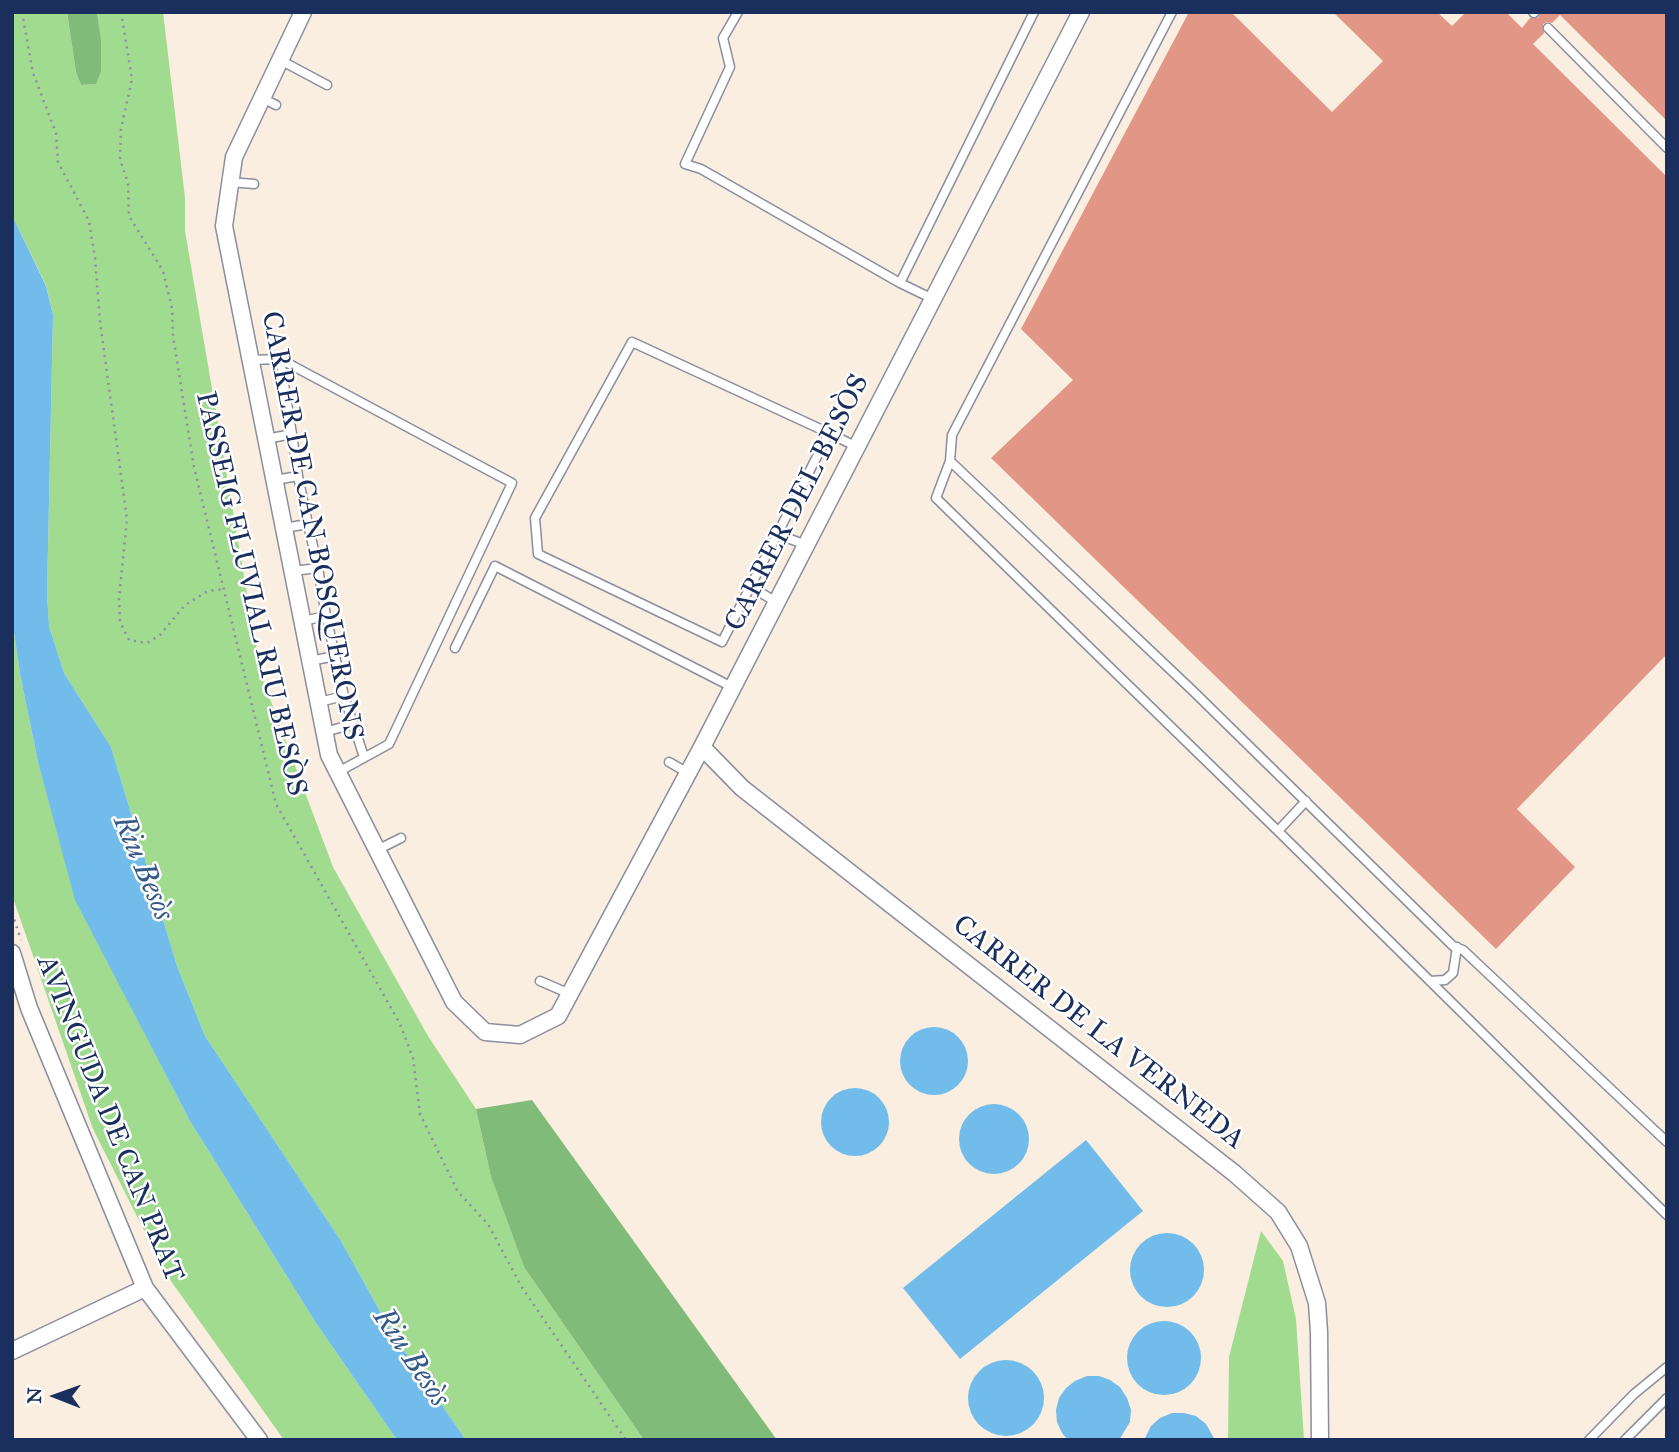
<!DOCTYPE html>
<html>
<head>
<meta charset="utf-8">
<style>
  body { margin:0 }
  #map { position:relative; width:1679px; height:1452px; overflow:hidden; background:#f9eedf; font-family:"IM FELL Great Primer",serif }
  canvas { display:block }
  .frame { position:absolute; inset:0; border:14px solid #1b2f5e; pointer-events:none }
  .north { position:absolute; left:21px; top:1361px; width:70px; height:70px; -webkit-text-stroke:5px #fff; paint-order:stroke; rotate:271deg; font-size:19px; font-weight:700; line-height:28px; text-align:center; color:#1b2f5e }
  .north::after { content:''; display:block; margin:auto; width:24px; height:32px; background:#1b2f5e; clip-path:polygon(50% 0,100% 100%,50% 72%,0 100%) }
</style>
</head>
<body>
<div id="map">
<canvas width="1679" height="1452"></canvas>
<div class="frame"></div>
<div class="north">N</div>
</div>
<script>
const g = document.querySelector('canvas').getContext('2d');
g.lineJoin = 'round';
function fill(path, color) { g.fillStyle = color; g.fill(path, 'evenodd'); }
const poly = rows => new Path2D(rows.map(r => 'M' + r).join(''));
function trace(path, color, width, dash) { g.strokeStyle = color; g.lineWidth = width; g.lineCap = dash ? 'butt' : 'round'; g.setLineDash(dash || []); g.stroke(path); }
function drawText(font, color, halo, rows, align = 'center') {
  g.font = font + ' "IM FELL Great Primer",serif'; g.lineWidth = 5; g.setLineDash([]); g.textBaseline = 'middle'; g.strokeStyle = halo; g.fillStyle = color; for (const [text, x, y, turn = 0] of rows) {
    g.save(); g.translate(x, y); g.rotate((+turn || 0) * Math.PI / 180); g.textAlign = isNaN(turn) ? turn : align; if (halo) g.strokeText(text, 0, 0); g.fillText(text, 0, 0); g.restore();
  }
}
const green = poly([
  [12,12,67,12,76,72,81,85,96,84,99,27,97,12,163,12,185,198,185,231,261,675,333,867,428,1036,476,1109,491,1177,524,1267,644,1440,466,1440,392,1333,341,1241,205,1036,177,966,111,747,64,673,49,626,47,594,53,315,46,285,12,215],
  [12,618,20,674,38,762,76,900,190,1121,316,1323,397,1440,284,1440,166,1274,93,1129,12,895],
  [1261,1231,1283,1261,1296,1319,1304,1440,1228,1440,1229,1357]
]);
const forest = poly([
  [67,12,97,12,101,41,101,71,96,84,81,85,76,72],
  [532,1100,542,1114,777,1440,644,1440,524,1267,491,1177,476,1109]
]);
const water = poly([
  [12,215,46,286,53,315,47,594,49,626,64,673,111,747,177,966,205,1036,341,1241,392,1333,466,1440,397,1440,316,1323,190,1121,75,900,38,762,20,674,12,618],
  '900 1061a34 34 0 1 1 68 0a34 34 0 1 1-68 0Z',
  '821 1122a34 34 0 1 1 68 0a34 34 0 1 1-68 0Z',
  '959 1139a35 35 0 1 1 70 0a35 35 0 1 1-70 0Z',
  [1086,1140,1143,1211,960,1359,903,1288],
  '1130 1270a37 37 0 1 1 74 0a37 37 0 1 1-74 0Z',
  '1127 1358a37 37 0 1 1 74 0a37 37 0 1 1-74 0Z',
  '968 1398a38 38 0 1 1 76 0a38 38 0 1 1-76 0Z',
  [1087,1376,1099,1376,1110,1380,1120,1387,1127,1398,1131,1410,1130,1422,1119,1440,1068,1440,1062,1433,1057,1422,1056,1410,1059,1398,1066,1388,1075,1381],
  [1172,1413,1184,1413,1196,1416,1206,1424,1215,1440,1144,1440,1151,1426,1160,1418]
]);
const building = poly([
  [1189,12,1231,12,1332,112,1383,61,1333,12,1437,12,1452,26,1466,12,1506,12,1522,28,1530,18,1538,18,1540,12,1667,12,1667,121,1560,15,1552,23,1547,22,1543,24,1544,33,1533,44,1667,177,1667,654,1517,809,1575,867,1496,949,991,458,1073,380,1021,329]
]);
const path = poly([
  [22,12,33,73,56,133,58,162,89,221,95,258,100,322,127,519,119,599,120,622,129,640,147,643,160,635,185,605,208,591,224,589],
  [121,12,132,79,121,129,120,159,128,183,129,216,163,271,172,308,173,336,194,467,276,804,400,1024,413,1058,420,1114,458,1192,488,1224,521,1286,626,1440],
  [12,913,21,940]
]);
const service = poly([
  [738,12,723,38,730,67,685,164,701,169,900,283,933,299],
  [1533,12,1534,13],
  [1548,28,1667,148],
  [280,60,327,85],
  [262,98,276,105],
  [230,182,254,184],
  [900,283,1034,12],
  [280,359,292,434],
  [251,360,280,359,512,483,389,744,338,772],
  [829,433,632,342,535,518,538,554,722,642,829,433,857,447],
  [266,439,292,434,298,476],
  [950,461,952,435,1172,12],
  [275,480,298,476,308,524],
  [284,528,308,524,318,568],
  [777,534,806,545],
  [293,571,318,568,326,616],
  [750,586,776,602],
  [303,621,326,616,335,656],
  [455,648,495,566,732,687],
  [310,661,335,656,344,696],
  [319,702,344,696,364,757],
  [325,732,353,724],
  [669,762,688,773],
  [1278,831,1306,801],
  [377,850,401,838],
  [540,981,570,994],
  [1430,981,1445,980,1453,973,1457,947],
  [1667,1142,1463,950,1453,946,1193,691,950,461,936,498,1278,831,1667,1215],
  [1589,1440,1634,1394,1667,1367],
  [1625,1440,1667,1398]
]);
const minor = poly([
  [303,12,234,157,224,226,329,755,454,1002,485,1032,520,1035,558,1016,702,747,1081,12],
  [702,747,742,788,1234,1173,1278,1212,1299,1246,1317,1303,1319,1332,1320,1440],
  [12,953,29,1008,145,1288,259,1440],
  [12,1351,145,1288]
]);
const streetNames = [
  ["CARRER DEL BESÒS",798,503,-63],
  ["CARRER DE CAN BOSQUERONS",311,526,79],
  ["PASSEIG FLUVIAL RIU BESÒS",250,594,77],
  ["CARRER DE LA VERNEDA",1098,1033,38],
  ["AVINGUDA DE CAN PRAT",109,1119,68]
];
const waterNames = [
  ["Riu Besòs",142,868,67],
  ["Riu Besòs",410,1358,56]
];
fill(green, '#a0db8f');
fill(forest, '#80bb7a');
fill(water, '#71bcea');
fill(building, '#e29686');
trace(service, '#8a8e9e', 11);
trace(minor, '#8a8e9e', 19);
trace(path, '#8a8e9e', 2.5, [2, 5]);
trace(service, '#fff', 8);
trace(minor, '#fff', 16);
drawText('28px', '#1b2f5e', '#fff', streetNames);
drawText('italic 30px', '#355988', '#fff', waterNames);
</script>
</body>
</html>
